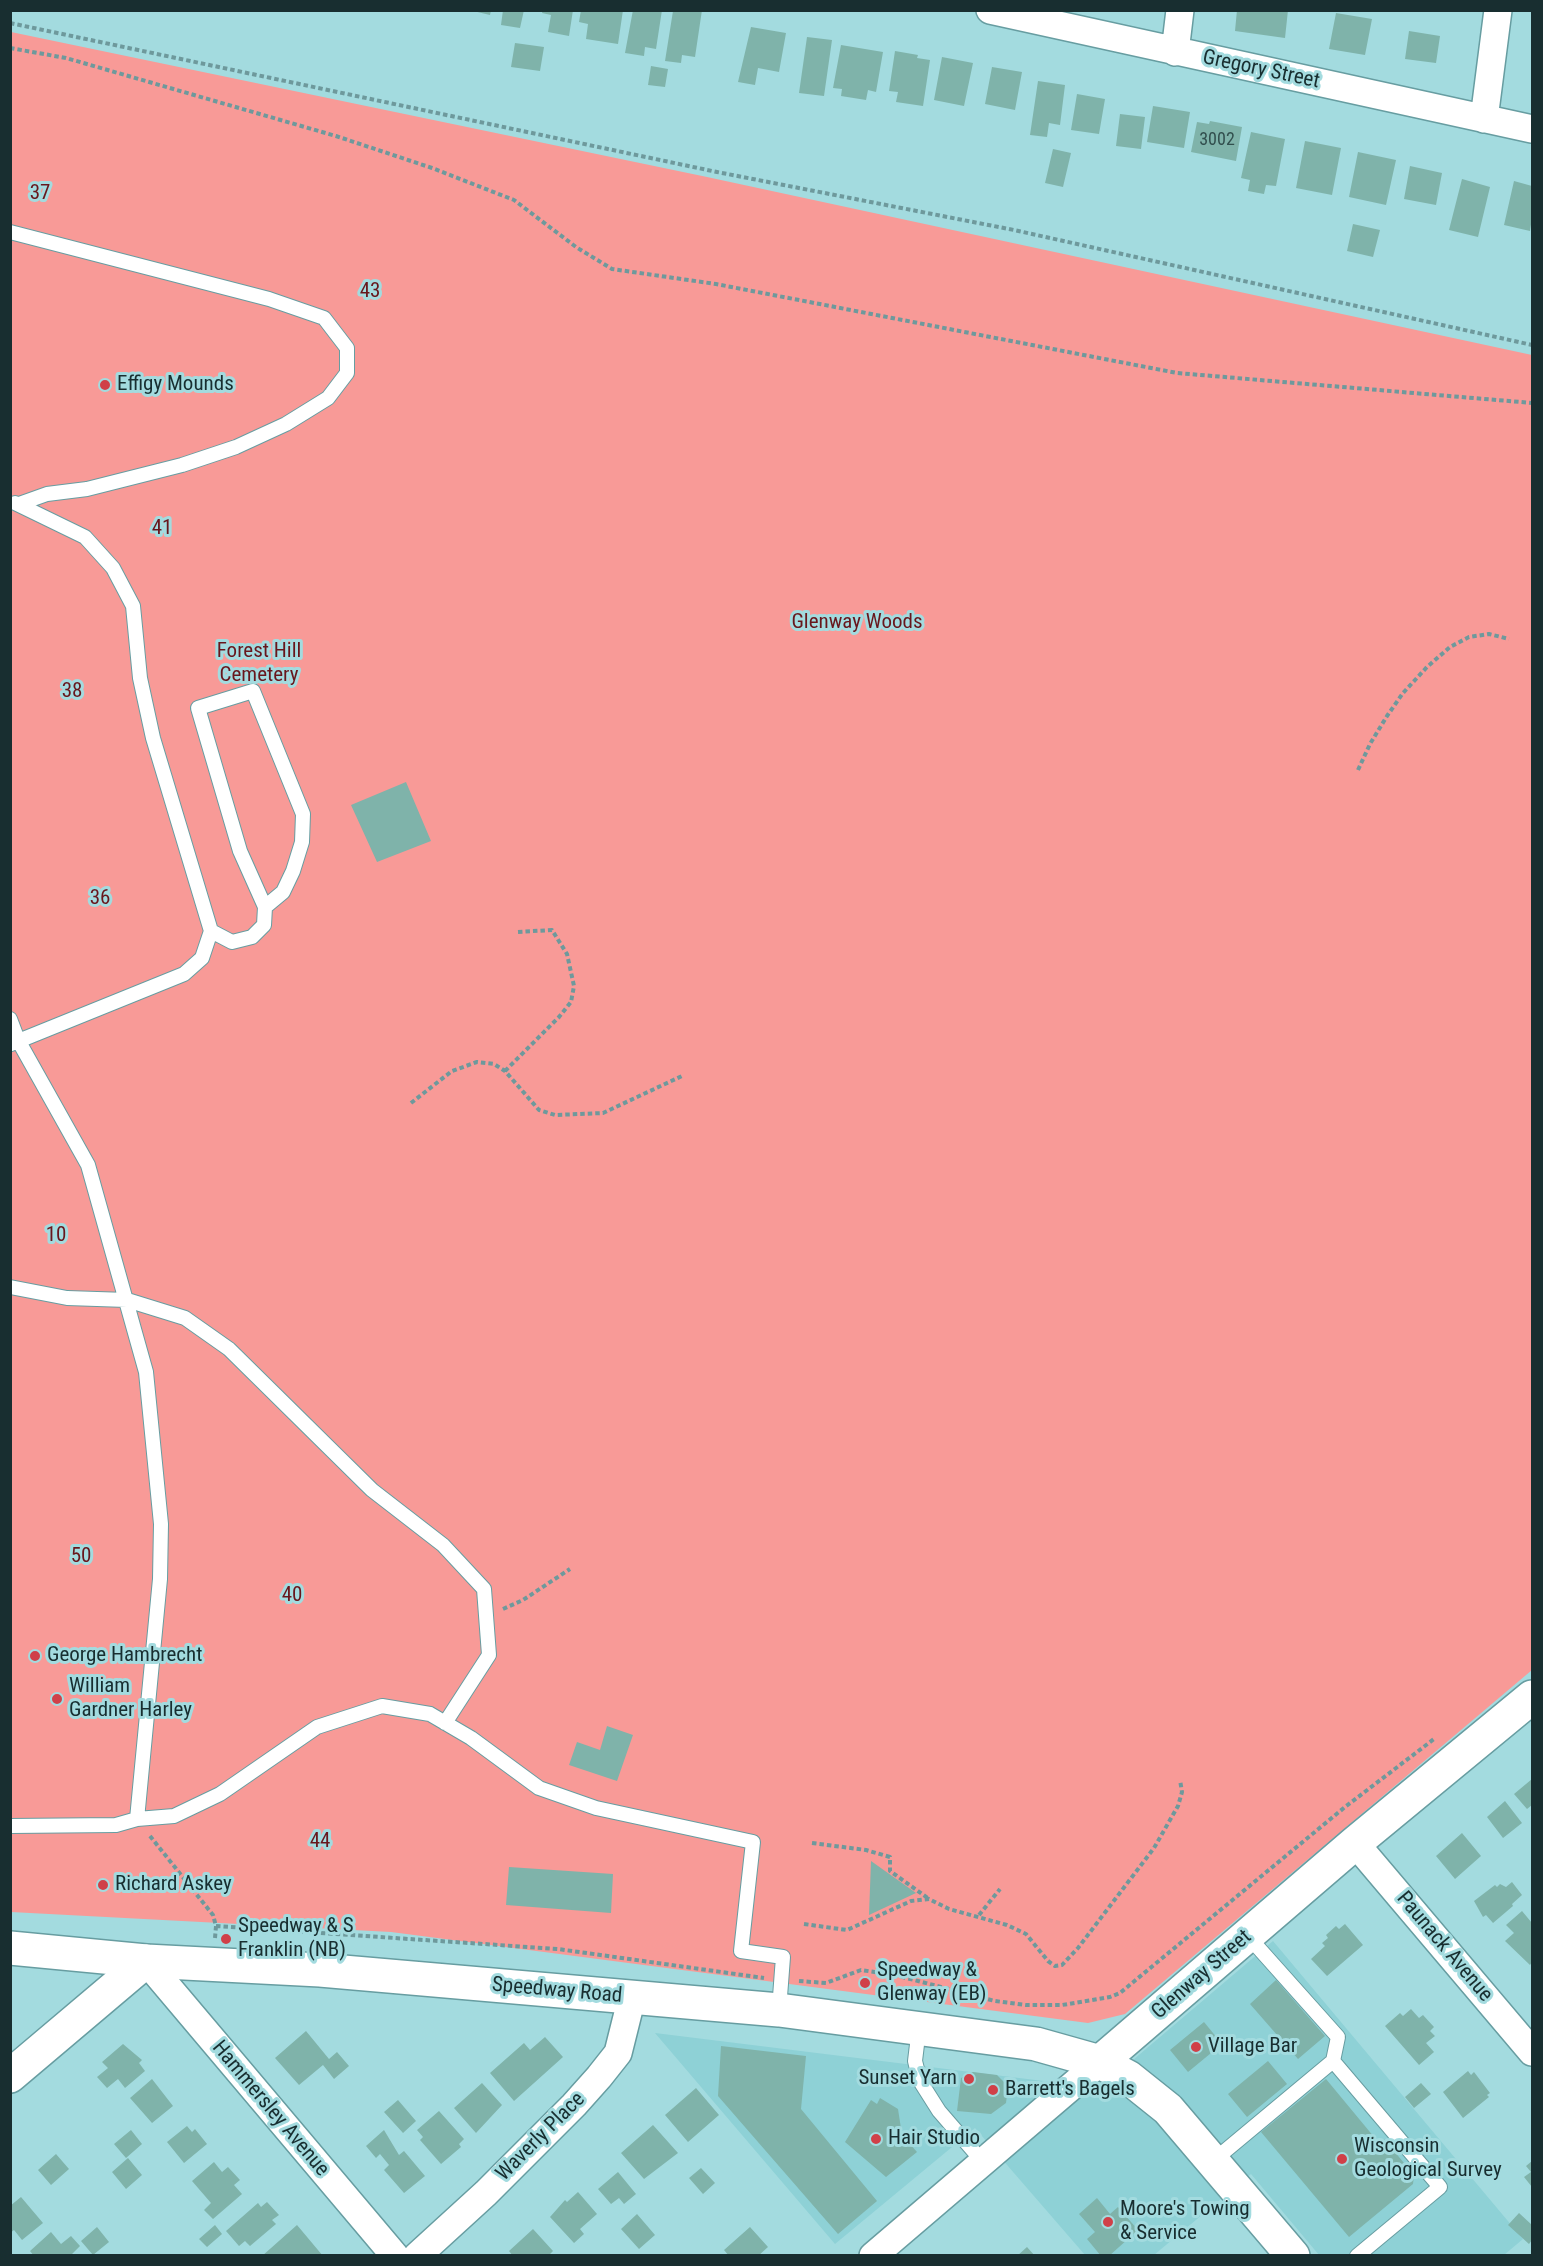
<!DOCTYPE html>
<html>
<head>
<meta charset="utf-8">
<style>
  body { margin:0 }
  #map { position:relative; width:1543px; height:2266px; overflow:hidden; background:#a3dbdf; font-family:"Roboto Condensed",sans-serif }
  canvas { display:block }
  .frame { position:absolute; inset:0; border:12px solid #182e30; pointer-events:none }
</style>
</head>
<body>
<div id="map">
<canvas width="1543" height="2266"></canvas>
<div class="frame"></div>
</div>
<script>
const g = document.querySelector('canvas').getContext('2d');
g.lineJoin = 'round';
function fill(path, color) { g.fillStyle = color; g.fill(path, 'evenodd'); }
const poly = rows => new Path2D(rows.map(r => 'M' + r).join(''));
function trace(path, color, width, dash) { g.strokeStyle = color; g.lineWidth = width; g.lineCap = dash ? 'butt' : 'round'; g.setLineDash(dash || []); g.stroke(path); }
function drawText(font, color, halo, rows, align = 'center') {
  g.font = font + ' "Roboto Condensed",sans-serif'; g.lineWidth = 6; g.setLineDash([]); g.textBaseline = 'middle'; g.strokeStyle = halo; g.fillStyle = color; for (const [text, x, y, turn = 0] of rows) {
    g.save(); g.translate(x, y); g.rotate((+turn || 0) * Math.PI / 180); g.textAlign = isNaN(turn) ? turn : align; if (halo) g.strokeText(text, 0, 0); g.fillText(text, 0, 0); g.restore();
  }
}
const built = poly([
  [1273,1941,1523,2239,1504,2255,1319,2255,1251,2174,1154,2255,1085,2255,975,2128,835,2244,655,2033,1100,2088]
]);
const green = poly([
  [11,32,707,177,1532,355,1532,1670,1125,2014,1088,2023,391,1932,11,1912]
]);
const building = poly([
  [469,10,491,10,490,15],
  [503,10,524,10,520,28,501,25],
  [543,10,573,10,569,36,548,32,551,15,542,13],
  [581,10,623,10,618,44,586,39,588,24,579,22],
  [633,10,662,10,656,49,645,47,644,56,625,53],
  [681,10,702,10,695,57,682,55,681,63,665,61,673,11],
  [1237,10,1288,10,1285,38,1235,31],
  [1336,13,1372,19,1365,55,1329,49],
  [751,27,786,33,779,72,758,68,755,85,738,82],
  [1409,31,1440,36,1436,63,1405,59],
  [807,37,832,40,824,96,799,93],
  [515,43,544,47,540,71,511,67],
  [841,45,883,52,876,92,868,90,866,100,841,96,842,89,833,88],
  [895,51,918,55,917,58,930,60,923,106,896,102,898,92,889,91],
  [942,57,973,63,964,106,934,100],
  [651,66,668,69,665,87,648,85],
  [992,67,1022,72,1015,110,985,104],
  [1038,81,1065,85,1060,125,1049,123,1047,137,1030,135],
  [1077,94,1105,99,1099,134,1071,130],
  [1153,106,1190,112,1184,148,1147,142],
  [1120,114,1145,117,1141,149,1116,146],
  [1210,121,1242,127,1236,161,1191,152,1197,122,1209,124],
  [1251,132,1285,139,1276,186,1266,185,1264,194,1248,191,1250,180,1241,178],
  [1305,141,1341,148,1332,195,1296,188],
  [1053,149,1071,153,1063,187,1045,183],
  [1358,152,1396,160,1386,205,1349,197],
  [1410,166,1442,173,1436,205,1404,199],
  [1462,179,1490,187,1478,237,1449,230],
  [1514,181,1532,186,1532,218,1530,231,1504,225],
  [1353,224,1380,230,1373,257,1347,251],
  [406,782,431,841,377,862,351,805],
  [607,1726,633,1735,617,1781,569,1765,577,1742,600,1750],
  [1532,1779,1532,1805,1527,1809,1514,1794],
  [1505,1801,1522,1823,1503,1838,1487,1817],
  [1462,1833,1481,1856,1455,1879,1436,1856],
  [871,1861,916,1893,869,1915],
  [509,1867,613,1874,611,1913,506,1905],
  [1512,1882,1522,1895,1512,1904,1513,1906,1493,1923,1486,1915,1483,1917,1474,1901,1495,1885,1497,1887,1500,1884,1506,1887],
  [1522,1911,1532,1923,1532,1962,1530,1965,1505,1941,1514,1933,1506,1925],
  [1345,1924,1363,1945,1327,1976,1311,1959,1325,1946,1322,1943,1328,1938,1326,1935,1336,1926,1339,1929],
  [1276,1980,1325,2036,1298,2059,1250,2004],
  [1411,2009,1419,2018,1423,2015,1434,2027,1430,2031,1435,2036,1426,2043,1434,2052,1419,2065,1385,2026,1400,2013,1403,2016],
  [1204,2022,1222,2044,1188,2072,1170,2050],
  [306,2031,329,2059,337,2052,349,2066,334,2079,323,2065,299,2085,275,2058],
  [545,2037,563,2057,514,2101,490,2073,524,2043,530,2050],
  [123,2044,142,2060,139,2063,145,2071,125,2088,118,2079,107,2088,97,2077,108,2068,102,2062],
  [721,2046,806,2056,801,2109,877,2201,838,2234,718,2096],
  [1268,2061,1287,2084,1247,2117,1228,2094],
  [1468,2071,1471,2075,1474,2072,1490,2093,1487,2095,1489,2097,1463,2118,1443,2092],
  [973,2072,997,2075,1008,2086,1006,2103,991,2114,957,2111,961,2078],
  [152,2079,173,2106,152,2123,130,2098],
  [1326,2079,1379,2143,1384,2139,1414,2175,1413,2184,1349,2237,1261,2132],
  [482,2083,502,2105,476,2133,454,2108],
  [1421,2083,1431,2094,1414,2108,1405,2097],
  [696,2088,719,2115,688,2142,665,2115],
  [880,2098,898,2109,902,2135,917,2152,886,2177,845,2142,871,2100,877,2104],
  [398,2100,416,2121,403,2133,384,2112],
  [439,2111,464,2139,459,2144,461,2147,441,2164,420,2140,423,2137,417,2130],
  [653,2125,678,2153,644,2179,621,2153],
  [187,2126,192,2132,195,2129,207,2144,184,2163,167,2142],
  [131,2130,142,2144,126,2158,114,2144],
  [384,2130,399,2155,404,2151,425,2176,404,2193,384,2170,389,2165,380,2154,376,2158,366,2146],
  [56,2154,69,2169,51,2185,38,2170],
  [128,2158,142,2175,126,2189,112,2172],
  [1532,2161,1532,2187,1524,2177,1531,2172,1526,2166],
  [214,2162,222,2172,228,2167,240,2180,234,2185,242,2194,213,2219,204,2210,211,2203,192,2181],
  [701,2168,715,2183,703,2194,689,2178],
  [618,2172,636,2194,624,2204,619,2198,611,2204,598,2189],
  [578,2192,597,2214,580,2229,584,2234,574,2243,550,2217,565,2200,567,2202],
  [21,2197,43,2223,22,2240,14,2230,10,2233,10,2206],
  [1097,2198,1110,2214,1118,2207,1138,2230,1109,2256,1101,2256,1087,2239,1095,2232,1079,2214],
  [267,2202,279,2215,272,2220,276,2224,250,2246,245,2241,239,2246,226,2231,258,2203,261,2207],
  [1519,2213,1532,2225,1532,2240,1529,2244,1508,2225],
  [637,2214,655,2235,639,2249,621,2229],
  [215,2225,222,2234,207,2247,199,2239],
  [297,2225,323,2256,262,2256],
  [97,2227,109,2242,93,2255,81,2241],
  [750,2227,768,2247,758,2256,729,2256,724,2250],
  [533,2229,553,2251,548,2256,513,2256,509,2251],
  [51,2232,61,2244,71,2236,80,2246,70,2256,34,2256,30,2251],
  [1027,2247,1035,2256,1017,2256]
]);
const path = poly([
  [10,23,717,172,1014,230,1532,345],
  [10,48,66,58,336,136,432,168,514,200,576,247,612,269,716,284,1177,373,1532,403],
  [1358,770,1370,744,1387,716,1403,693,1427,667,1450,647,1469,637,1489,634,1509,639],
  [505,1071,559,1017,571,1002,574,986,567,954,552,930,518,932],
  [411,1103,452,1071,477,1062,494,1064,505,1071,539,1110,555,1115,603,1113,682,1076],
  [503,1609,523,1600,570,1569],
  [150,1836,213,1915,216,1926,215,1938],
  [812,1843,866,1850,890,1857,890,1871,929,1899],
  [979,1915,1000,1889],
  [804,1924,847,1930,911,1901,929,1899,949,1909,1007,1925,1026,1934,1048,1961,1055,1966,1062,1965,1078,1948,1154,1848,1178,1806,1182,1792,1180,1780],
  [216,1926,558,1949,764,1978],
  [799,1981,826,1983,861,1970,895,1975,995,2001,1026,2005,1062,2005,1110,1997,1120,1993,1345,1807,1434,1739]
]);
const service = poly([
  [10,232,269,299,324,318,347,348,347,373,328,398,286,424,236,447,182,465,87,489,47,494,19,504],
  [211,931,232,942,252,937,264,925,265,907,240,851,198,708,253,691,303,814,302,842,293,871,283,892,265,907],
  [10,1019,18,1040,88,1165,146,1372,161,1524,160,1579,137,1819],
  [11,1044,184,974,202,958,211,931,153,738,140,678,133,606,113,568,85,537,15,503],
  [10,1287,67,1298,127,1300,185,1318,229,1349,372,1490,443,1545,484,1589,489,1655,445,1723],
  [10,1826,116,1825,137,1819,174,1816,220,1794,317,1727,382,1706,430,1714,471,1738,539,1788,596,1808,753,1842,741,1951,783,1957,779,2010],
  [1247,1935,1338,2037,1333,2061,1440,2187,1357,2256],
  [919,2028,915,2061,920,2081,939,2111,983,2162],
  [1213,2161,1333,2061]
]);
const minor = poly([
  [990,10,1532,129],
  [1175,52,1180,10],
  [1484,119,1498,10],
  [1355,1843,1532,2052],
  [146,1961,395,2256],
  [417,2256,486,2193,574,2105,599,2077,618,2053,632,1997],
  [873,2256,1100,2062]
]);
const tertiary = poly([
  [1100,2062,1355,1843,1532,1697],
  [10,2076,146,1961]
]);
const secondary = poly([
  [10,1948,146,1961,320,1970,779,2010,1036,2044,1100,2062,1128,2077,1168,2109,1293,2256]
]);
const markers = [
  [105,385,6,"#d04048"],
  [35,1656,6,"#d04048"],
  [57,1699,6,"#d04048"],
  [103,1885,6,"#d04048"],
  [226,1939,6,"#d04048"],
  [865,1983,6,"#d04048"],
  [1196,2047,6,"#d04048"],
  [969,2079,6,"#d04048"],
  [993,2090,6,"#d04048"],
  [876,2139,6,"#d04048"],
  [1342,2159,6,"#d04048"],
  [1108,2222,6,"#d04048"]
];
const numberNames = [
  ["3002",1217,140]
];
const streetNames = [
  ["Gregory Street",1261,70,12],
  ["Paunack Avenue",1444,1947,50],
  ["Glenway Street",1202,1975,-41],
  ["Speedway Road",557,1991,5],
  ["Hammersley Avenue",270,2109,50],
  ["Waverly Place",541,2137,-45]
];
const parkNames = [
  ["37",40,194],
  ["43",370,292],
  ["41",162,529],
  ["Glenway Woods",857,623],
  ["Forest Hill",259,652],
  ["Cemetery",259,676],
  ["38",72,692],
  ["36",100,899],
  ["10",56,1236],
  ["50",81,1557],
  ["40",292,1596],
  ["44",320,1842]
];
const poiNames = [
  ["Effigy Mounds",117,385],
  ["George Hambrecht",47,1656],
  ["William",69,1687],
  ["Gardner Harley",69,1711],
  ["Richard Askey",115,1885],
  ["Speedway & S",238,1927],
  ["Franklin (NB)",238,1951],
  ["Speedway &",877,1971],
  ["Glenway (EB)",877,1995],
  ["Village Bar",1208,2047],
  ["Sunset Yarn",957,2079,"right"],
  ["Barrett's Bagels",1005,2090],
  ["Hair Studio",888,2139],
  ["Wisconsin",1354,2147],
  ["Geological Survey",1354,2171],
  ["Moore's Towing",1120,2210],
  ["& Service",1120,2234]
];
fill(built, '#8ed1d6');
fill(green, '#f89a97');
fill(building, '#7fb3aa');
trace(service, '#679da1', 16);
trace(minor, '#679da1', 30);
trace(tertiary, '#679da1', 36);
trace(secondary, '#679da1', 36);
trace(path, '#6e999c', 4, [4.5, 3]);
trace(service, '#fff', 14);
trace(minor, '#fff', 27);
trace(tertiary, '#fff', 33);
trace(secondary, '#fff', 33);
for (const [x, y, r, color] of markers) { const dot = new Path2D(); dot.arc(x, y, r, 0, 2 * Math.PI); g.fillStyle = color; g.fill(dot); trace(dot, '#a3dbdf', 2); }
drawText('18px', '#324f4e', null, numberNames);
drawText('21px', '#182e30', '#a3dbdf', streetNames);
drawText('21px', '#68161c', '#a3dbdf', parkNames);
drawText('21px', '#182e30', '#a3dbdf', poiNames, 'left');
</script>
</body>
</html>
